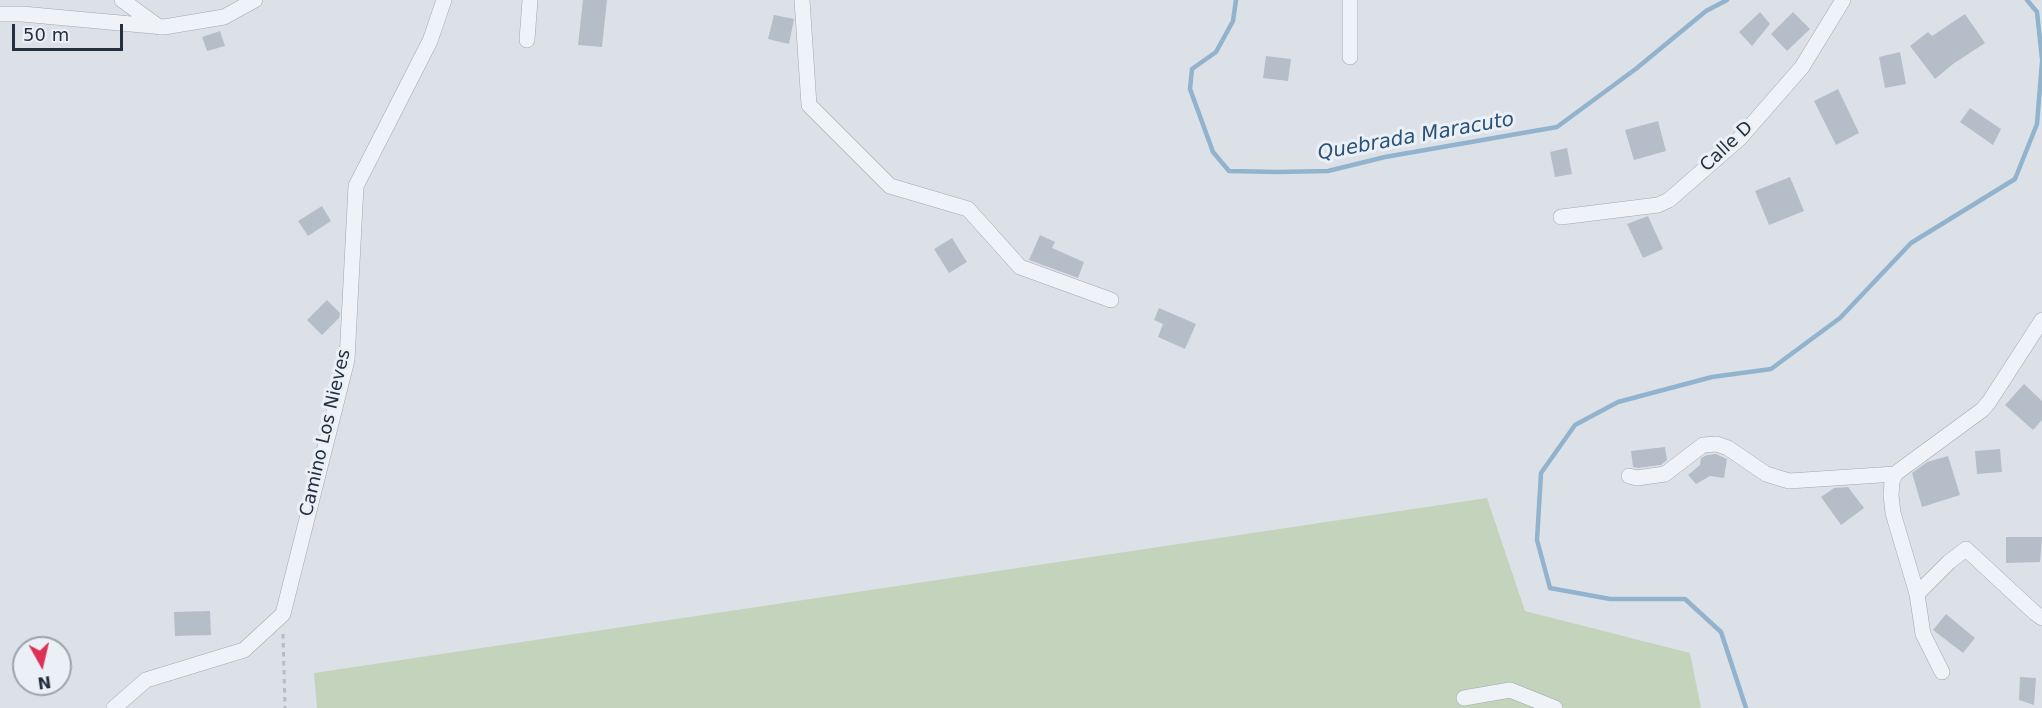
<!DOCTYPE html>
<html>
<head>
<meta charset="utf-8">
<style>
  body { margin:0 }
  #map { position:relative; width:2042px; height:708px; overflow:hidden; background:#dce1e8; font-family:"DejaVu Sans",sans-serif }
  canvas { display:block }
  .north { position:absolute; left:12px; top:636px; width:60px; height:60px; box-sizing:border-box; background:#ebf0f6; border:2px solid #9ba3ad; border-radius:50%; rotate:172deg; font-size:16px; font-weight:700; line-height:24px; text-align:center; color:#243040 }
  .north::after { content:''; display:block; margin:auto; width:21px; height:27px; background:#dd3157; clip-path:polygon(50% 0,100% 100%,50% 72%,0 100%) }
  .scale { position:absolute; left:12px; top:24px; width:111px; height:27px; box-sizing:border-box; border:3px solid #243040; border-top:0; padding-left:8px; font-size:18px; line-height:21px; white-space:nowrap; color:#243040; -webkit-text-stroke:4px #ebf0f6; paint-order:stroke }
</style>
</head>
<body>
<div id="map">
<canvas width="2042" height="708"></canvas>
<div class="north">N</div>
<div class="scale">50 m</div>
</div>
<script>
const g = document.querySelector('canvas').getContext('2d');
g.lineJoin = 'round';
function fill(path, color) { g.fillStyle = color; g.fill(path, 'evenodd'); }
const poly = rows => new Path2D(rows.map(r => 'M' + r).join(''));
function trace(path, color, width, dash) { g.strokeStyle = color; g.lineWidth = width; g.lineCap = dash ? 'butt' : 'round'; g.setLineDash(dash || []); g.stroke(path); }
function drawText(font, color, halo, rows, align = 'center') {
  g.font = font + ' "DejaVu Sans",sans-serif'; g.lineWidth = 6; g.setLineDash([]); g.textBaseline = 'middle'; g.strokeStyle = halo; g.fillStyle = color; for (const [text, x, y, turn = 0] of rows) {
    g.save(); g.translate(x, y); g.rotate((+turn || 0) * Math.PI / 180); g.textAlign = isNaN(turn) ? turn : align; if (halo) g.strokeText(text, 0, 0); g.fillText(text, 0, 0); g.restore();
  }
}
const green = poly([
  [1487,498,1525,611,1690,653,1701,708,317,708,314,673]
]);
const stream = poly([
  [1236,0,1233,21,1216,52,1192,69,1190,89,1213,152,1229,171,1277,172,1328,171,1385,157,1557,127,1637,68,1706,11,1727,0],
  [2027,0,2037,12,2042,59],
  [1746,708,1721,632,1685,599,1610,599,1550,588,1537,540,1541,473,1575,425,1618,402,1712,377,1771,369,1840,318,1911,243,2015,179,2037,124,2042,62]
]);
const building = poly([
  [583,0,607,0,602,47,578,45],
  [1760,12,1770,24,1752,46,1739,32],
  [1793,12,1810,29,1787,51,1771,34],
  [1965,14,1985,43,1953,64,1935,79,1910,46,1928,32,1932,36],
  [774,15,794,19,789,44,768,39],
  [220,31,225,46,207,51,202,37],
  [1900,52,1906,84,1885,88,1879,57],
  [1266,56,1291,59,1288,81,1263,78],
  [1838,89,1859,133,1836,145,1814,101],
  [1970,108,2001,129,1993,145,1960,122],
  [1658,121,1666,151,1634,160,1625,130],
  [1567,148,1572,174,1555,177,1550,152],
  [1790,177,1804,211,1769,225,1755,191],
  [322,206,331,221,308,236,298,221],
  [1648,216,1663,249,1643,258,1627,224],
  [1040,235,1055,242,1052,248,1084,262,1078,278,1029,260],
  [952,238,967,262,949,273,934,249],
  [327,300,340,313,339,318,322,335,307,320],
  [1159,308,1196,324,1185,349,1158,337,1163,324,1154,320],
  [2024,384,2042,401,2042,420,2033,430,2005,405],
  [1665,447,1667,460,1661,465,1638,468,1633,467,1631,451],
  [2000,449,2002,472,1977,474,1975,451],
  [1716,454,1727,459,1724,478,1710,476,1696,484,1688,475,1700,465,1701,458,1707,455],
  [1948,456,1960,495,1922,507,1912,473,1927,462],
  [1848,487,1864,508,1841,525,1821,497,1834,488],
  [2006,537,2042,537,2040,562,2006,563],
  [210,611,211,635,175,636,174,612],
  [1946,614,1975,638,1963,653,1933,630],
  [2020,677,2036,678,2034,705,2019,700]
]);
const path = poly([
  [283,634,285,708]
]);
const minor = poly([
  [122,0,159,27],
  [802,0,809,105,890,186,968,209,1020,267,1111,300],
  [1350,0,1350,57],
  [0,14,22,14,164,27,224,17,255,0],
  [527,40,530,0],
  [1561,217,1658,205,1669,200,1740,138,1802,67,1843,0],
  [1629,476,1637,478,1665,474,1703,445,1717,444,1728,448,1766,474,1789,481,1895,474],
  [1917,594,1949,562,1966,549,2035,613,2042,618],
  [1942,672,1923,634,1917,594,1893,513,1891,495,1892,482,1895,474,1903,468,1982,410,1989,402,2042,320],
  [1464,698,1510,690,1555,708],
  [114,708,146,680,244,650,283,614,347,360,356,186,430,41,444,0]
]);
const streetNames = [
  ["Calle D",1727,147,-43],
  ["Camino Los Nieves",326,433,-77]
];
const waterNames = [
  ["Quebrada Maracuto",1416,137,-10]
];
fill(green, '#c3d3bc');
trace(stream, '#92b3cd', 4.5);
fill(building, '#b5bec8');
trace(minor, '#a1a8b2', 16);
trace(path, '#b6bcc3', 3, [4.5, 4.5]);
trace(minor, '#eff2f6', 15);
drawText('18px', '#243040', '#ebf0f6', streetNames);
drawText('italic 20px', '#2a5278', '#ebf0f6', waterNames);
</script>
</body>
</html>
